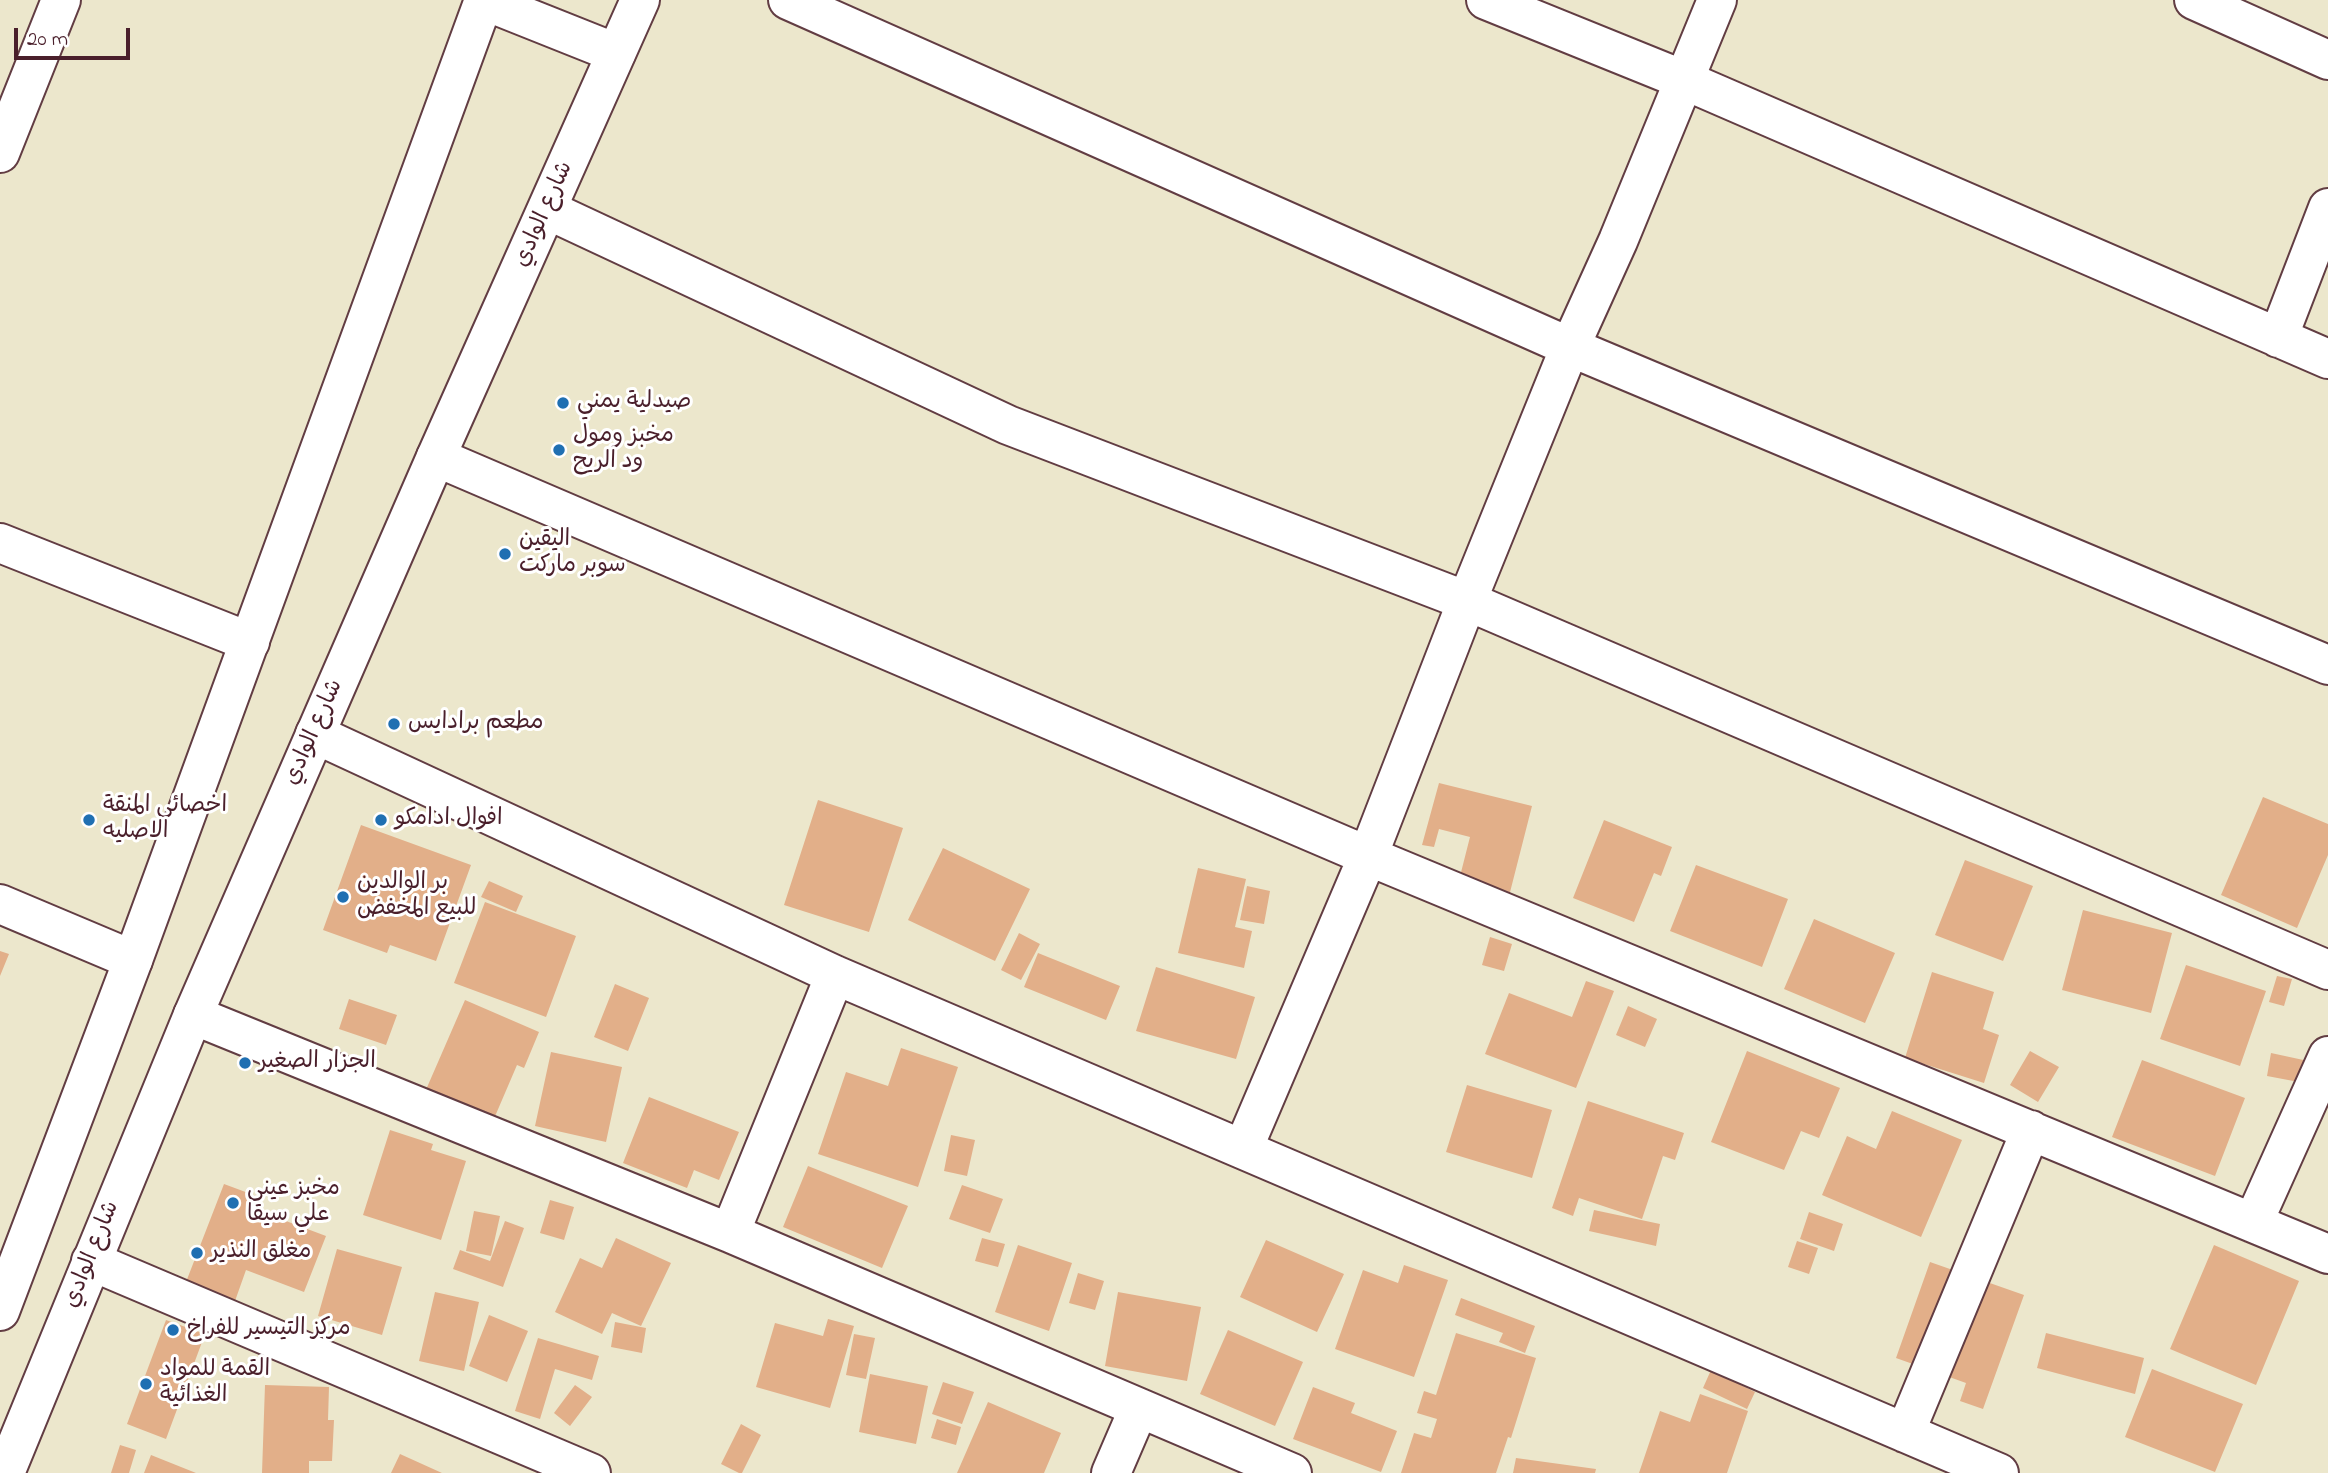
<!DOCTYPE html>
<html>
<head>
<meta charset="utf-8">
<style>
  body { margin:0 }
  #map { position:relative; width:2328px; height:1473px; overflow:hidden; background:#ece7cc; font-family:"Indie Flower",sans-serif }
  canvas { display:block }
  .scale { position:absolute; left:14px; top:28px; width:116px; height:32px; box-sizing:border-box; border:4px solid #4a1f2b; border-top:0; padding-left:9px; font-size:21px; line-height:24px; white-space:nowrap; color:#4a1f2b; -webkit-text-stroke:5px #fff; paint-order:stroke }
</style>
</head>
<body>
<div id="map">
<canvas width="2328" height="1473"></canvas>
<div class="scale">20 m</div>
</div>
<script>
const g = document.querySelector('canvas').getContext('2d');
g.lineJoin = 'round';
function fill(path, color) { g.fillStyle = color; g.fill(path, 'evenodd'); }
const poly = rows => new Path2D(rows.map(r => 'M' + r).join(''));
function trace(path, color, width, dash) { g.strokeStyle = color; g.lineWidth = width; g.lineCap = dash ? 'butt' : 'round'; g.setLineDash(dash || []); g.stroke(path); }
function drawText(font, color, halo, rows, align = 'center') {
  g.font = font + ' "Indie Flower","Playpen Sans Arabic",sans-serif'; g.lineWidth = 6; g.setLineDash([]); g.textBaseline = 'middle'; g.strokeStyle = halo; g.fillStyle = color; for (const [text, x, y, turn = 0] of rows) {
    g.save(); g.translate(x, y); g.rotate((+turn || 0) * Math.PI / 180); g.textAlign = isNaN(turn) ? turn : align; if (halo) g.strokeText(text, 0, 0); g.fillText(text, 0, 0); g.restore();
  }
}
const building = poly([
  [1439,783,1532,806,1507,904,1456,892,1470,837,1439,829,1434,847,1422,845],
  [2263,797,2328,824,2328,855,2297,928,2221,895],
  [818,800,903,828,869,932,784,905],
  [1604,820,1672,847,1661,876,1654,873,1634,922,1573,898],
  [361,825,471,865,436,961,390,945,387,953,323,930],
  [943,848,1030,889,995,961,908,920],
  [1965,860,2033,886,2003,961,1935,935],
  [1696,865,1788,899,1762,967,1670,931],
  [1198,868,1246,879,1235,927,1252,931,1244,968,1178,953],
  [489,881,523,896,516,912,481,897],
  [1247,886,1270,891,1264,924,1240,920],
  [485,902,576,936,546,1017,454,983],
  [2083,910,2172,933,2151,1013,2062,990],
  [1814,919,1895,953,1865,1023,1784,989],
  [1019,933,1040,944,1021,980,1001,970],
  [1490,937,1512,944,1504,971,1482,965],
  [0,951,9,954,0,976],
  [1038,953,1120,986,1106,1020,1024,987],
  [2186,965,2266,991,2240,1066,2160,1039],
  [1156,967,1255,997,1236,1059,1136,1031],
  [1932,972,1994,992,1983,1029,1999,1035,1984,1083,1905,1058],
  [2277,976,2292,979,2284,1006,2269,1002],
  [1586,981,1614,991,1576,1088,1485,1054,1509,993,1572,1017],
  [615,984,649,998,628,1051,594,1037],
  [349,999,397,1015,386,1045,339,1029],
  [465,1000,539,1032,524,1068,517,1065,493,1121,425,1092],
  [1628,1006,1657,1019,1645,1047,1616,1035],
  [901,1048,958,1067,918,1187,818,1154,846,1072,888,1086],
  [1747,1051,1840,1088,1819,1138,1801,1131,1784,1170,1711,1142],
  [2030,1051,2059,1067,2038,1102,2010,1085],
  [551,1052,622,1067,606,1142,535,1126],
  [2271,1053,2308,1061,2304,1083,2267,1076],
  [2142,1060,2245,1098,2215,1176,2112,1137],
  [1467,1085,1552,1110,1532,1178,1446,1152],
  [649,1097,739,1132,719,1180,694,1170,687,1188,623,1163],
  [1588,1101,1684,1133,1675,1160,1663,1156,1642,1219,1579,1198,1573,1216,1552,1208],
  [1892,1111,1962,1140,1921,1237,1822,1195,1847,1136,1876,1149],
  [390,1130,433,1144,431,1150,466,1161,441,1240,363,1215],
  [951,1135,975,1140,967,1176,944,1171],
  [808,1166,908,1206,882,1268,783,1227],
  [224,1184,259,1197,254,1209,326,1236,304,1292,246,1270,235,1301,186,1282],
  [962,1185,1003,1199,990,1233,949,1219],
  [550,1200,574,1207,564,1240,540,1233],
  [1594,1210,1660,1224,1656,1246,1589,1231],
  [474,1211,500,1216,491,1256,466,1251],
  [1809,1212,1843,1224,1834,1251,1800,1239],
  [505,1221,524,1228,503,1287,453,1269,460,1250,490,1261],
  [616,1238,671,1263,641,1326,612,1313,602,1334,555,1312,580,1258,602,1268],
  [982,1238,1005,1244,998,1267,975,1261],
  [1266,1240,1344,1274,1317,1332,1240,1297],
  [1797,1241,1818,1248,1809,1274,1788,1267],
  [1018,1245,1072,1263,1049,1331,995,1312],
  [2214,1245,2299,1281,2256,1385,2170,1349],
  [337,1249,402,1267,382,1335,318,1316],
  [1930,1262,2024,1295,1983,1409,1960,1401,1966,1383,1896,1358],
  [1404,1265,1448,1280,1414,1377,1335,1349,1363,1270,1398,1283],
  [1078,1273,1104,1281,1095,1310,1069,1303],
  [435,1292,479,1302,464,1371,419,1361],
  [1118,1292,1201,1307,1187,1381,1105,1366],
  [1461,1298,1535,1326,1525,1353,1499,1342,1503,1333,1455,1315],
  [489,1315,528,1331,507,1382,469,1366],
  [828,1319,854,1326,830,1408,756,1387,775,1323,823,1336],
  [166,1320,205,1334,166,1439,127,1424],
  [615,1322,646,1328,642,1353,611,1347],
  [1228,1330,1303,1362,1275,1426,1200,1394],
  [1456,1333,1536,1358,1511,1438,1508,1437,1496,1473,1401,1473,1414,1433,1431,1438,1437,1419,1417,1413,1424,1391,1436,1395],
  [2046,1333,2144,1358,2135,1394,2037,1368],
  [854,1334,875,1338,866,1379,846,1375],
  [538,1338,599,1356,592,1380,555,1369,540,1419,515,1411],
  [2152,1369,2243,1404,2215,1472,2125,1437],
  [1711,1370,1755,1392,1747,1409,1703,1388],
  [870,1374,928,1386,916,1444,859,1432],
  [943,1382,974,1392,962,1424,932,1414],
  [265,1385,329,1387,328,1420,334,1420,332,1461,309,1461,309,1473,262,1473],
  [575,1385,592,1397,570,1426,554,1413],
  [1313,1387,1355,1403,1351,1413,1397,1431,1381,1472,1293,1439],
  [1700,1394,1748,1411,1727,1473,1639,1473,1660,1411,1690,1422],
  [988,1402,1061,1433,1044,1473,957,1473],
  [937,1419,961,1427,956,1445,931,1438],
  [741,1424,761,1435,742,1473,739,1473,721,1464],
  [120,1445,136,1450,129,1473,111,1473],
  [400,1454,442,1473,391,1473],
  [151,1455,196,1473,144,1473],
  [1516,1458,1596,1469,1595,1473,1513,1473]
]);
const street = poly([
  [483,0,616,53],
  [788,0,1570,347,2328,665],
  [1486,0,1684,80,2328,359],
  [2194,0,2328,60],
  [0,153,61,0],
  [548,210,1008,425,1467,601,2328,970],
  [2278,338,2328,208],
  [436,457,1368,856,2328,1254],
  [0,543,250,642],
  [315,734,835,975,1999,1473],
  [0,904,133,960],
  [193,1015,730,1233,1292,1473],
  [1243,1149,1368,856,1467,601,1570,347,1618,241,1717,0],
  [2253,1223,2328,1056],
  [730,1233,835,975],
  [91,1261,591,1473],
  [1905,1433,2031,1130],
  [1111,1473,1139,1408]
]);
const secondary = poly([
  [0,1311,133,960,484,0],
  [5,1473,193,1015,436,457,640,0]
]);
const markers = [
  [563,403,7,"#1f6fb2"],
  [559,450,7,"#1f6fb2"],
  [505,554,7,"#1f6fb2"],
  [394,724,7,"#1f6fb2"],
  [89,820,7,"#1f6fb2"],
  [381,820,7,"#1f6fb2"],
  [343,897,7,"#1f6fb2"],
  [245,1063,7,"#1f6fb2"],
  [233,1203,7,"#1f6fb2"],
  [197,1253,7,"#1f6fb2"],
  [173,1330,7,"#1f6fb2"],
  [146,1384,7,"#1f6fb2"]
];
const streetNames = [
  ["شارع الوادي",545,215,-66],
  ["شارع الوادي",315,733,-66],
  ["شارع الوادي",93,1255,-68]
];
const poiNames = [
  ["صيدلية يمني",577,403],
  ["مخبز ومول",573,437],
  ["ود الريح",573,463],
  ["اليقين",519,541],
  ["سوبر ماركت",519,567],
  ["مطعم برادايس",408,724],
  ["اخصائي المنقة",103,807],
  ["الاصليه",103,833],
  ["افوال ادامكو",395,820],
  ["بر الوالدين",357,884],
  ["للبيع المخفض",357,910],
  ["الجزار الصغير",259,1063],
  ["مخبز عيني",247,1190],
  ["علي سيقا",247,1216],
  ["مغلق النذير",211,1253],
  ["مركز التيسير للفراخ",187,1330],
  ["القمة للمواد",160,1371],
  ["الغذائية",160,1397]
];
fill(building, '#e2af89');
trace(street, '#623d43', 42);
trace(secondary, '#623d43', 42);
trace(street, '#fff', 38);
trace(secondary, '#fff', 38);
for (const [x, y, r, color] of markers) { const dot = new Path2D(); dot.arc(x, y, r, 0, 2 * Math.PI); g.fillStyle = color; g.fill(dot); trace(dot, '#fff', 2.5); }
drawText('23px', '#4a1f2b', '#fff', streetNames);
drawText('23px', '#4a1f2b', '#fff', poiNames, 'left');
</script>
</body>
</html>
